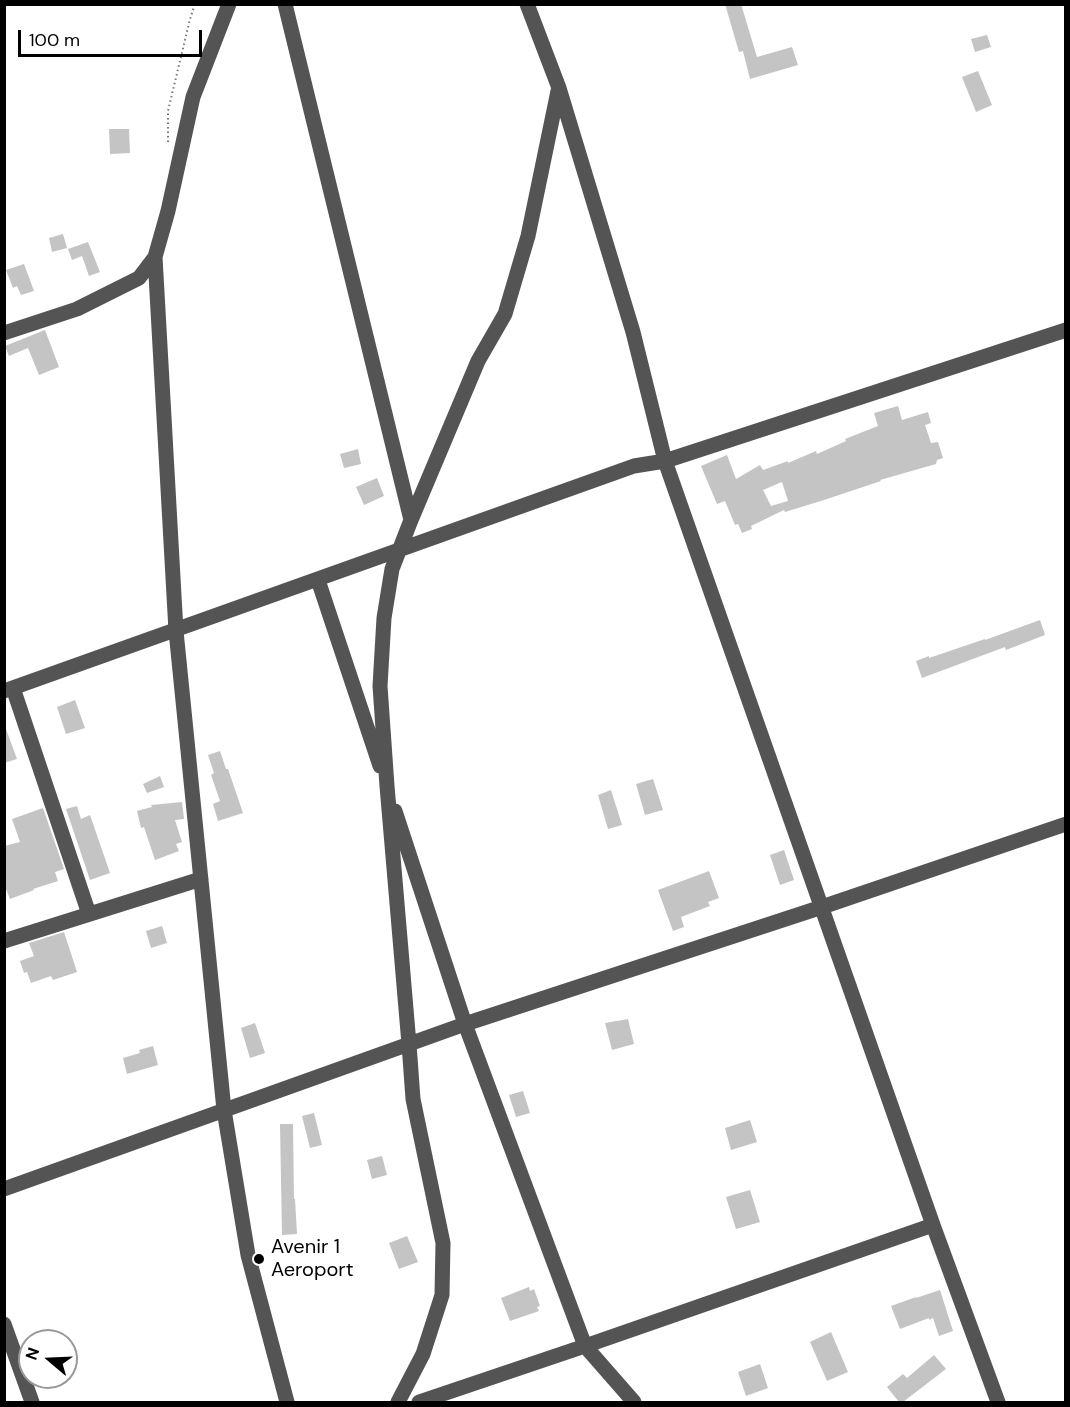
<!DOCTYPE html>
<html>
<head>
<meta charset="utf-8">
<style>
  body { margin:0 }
  #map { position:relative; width:1070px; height:1407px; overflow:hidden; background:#fff; font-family:"DM Sans",sans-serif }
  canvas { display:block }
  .frame { position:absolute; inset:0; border:6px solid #000; pointer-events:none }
  .north { position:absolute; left:18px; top:1329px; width:60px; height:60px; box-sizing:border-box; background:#fff; border:2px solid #999; border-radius:50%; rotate:289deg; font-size:16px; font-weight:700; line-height:24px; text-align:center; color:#000 }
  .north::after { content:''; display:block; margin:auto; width:21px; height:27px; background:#000; clip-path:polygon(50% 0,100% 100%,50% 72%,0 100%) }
  .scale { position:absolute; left:18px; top:30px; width:184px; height:27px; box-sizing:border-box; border:3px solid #000; border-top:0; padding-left:8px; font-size:18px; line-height:21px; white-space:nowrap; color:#000; -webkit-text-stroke:4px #fff; paint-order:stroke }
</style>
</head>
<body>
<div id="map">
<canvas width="1070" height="1407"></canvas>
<div class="frame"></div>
<div class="north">N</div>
<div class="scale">100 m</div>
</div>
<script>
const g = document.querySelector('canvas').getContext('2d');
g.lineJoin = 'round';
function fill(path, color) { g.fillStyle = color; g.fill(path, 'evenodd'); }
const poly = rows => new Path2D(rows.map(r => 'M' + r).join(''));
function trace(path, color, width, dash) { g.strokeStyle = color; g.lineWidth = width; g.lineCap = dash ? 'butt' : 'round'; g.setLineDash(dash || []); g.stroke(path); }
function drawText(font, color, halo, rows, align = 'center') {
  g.font = font + ' "DM Sans",sans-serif'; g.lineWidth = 4.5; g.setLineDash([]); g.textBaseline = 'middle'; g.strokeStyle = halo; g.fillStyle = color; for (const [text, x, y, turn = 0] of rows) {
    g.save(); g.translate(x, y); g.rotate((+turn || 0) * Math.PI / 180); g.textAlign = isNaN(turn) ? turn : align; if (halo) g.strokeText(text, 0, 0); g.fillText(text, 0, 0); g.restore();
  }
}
const building = poly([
  [725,4,741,4,757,57,792,47,798,65,750,79,743,51,739,52],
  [987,35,991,47,975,52,971,39],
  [978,71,992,105,976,112,962,77],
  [109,129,129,129,130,153,110,154],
  [63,234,67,248,52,252,49,238],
  [88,242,100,272,89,276,82,256,72,260,68,249],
  [24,264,34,291,21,295,17,286,13,288,6,270],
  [45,330,59,367,39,375,28,348,9,356,5,346],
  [898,406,902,420,928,412,931,423,925,425,931,443,938,442,943,458,937,460,936,464,880,480,881,481,824,500,785,512,784,510,751,526,752,529,742,533,738,524,735,525,725,501,717,504,701,466,727,455,736,479,760,465,763,470,788,461,788,463,816,451,817,454,846,441,845,439,878,426,874,413],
  [782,482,788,501,771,506,763,490],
  [358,449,361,464,344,468,340,454],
  [377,478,384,496,364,505,356,487],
  [1040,620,1045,635,1006,650,1005,647,922,678,916,661,929,656,929,658,985,639,985,640],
  [75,700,85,728,66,734,57,707],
  [4,729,6,729,17,759,4,763],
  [220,751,226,769,228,769,243,813,218,821,213,804,220,801,211,775,214,773,208,755],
  [160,776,164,787,147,793,143,784],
  [653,779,663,810,645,815,636,784],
  [611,790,622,825,608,829,598,795],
  [182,802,184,819,175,820,182,842,176,844,179,851,155,860,144,827,141,828,137,811,152,807,151,805],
  [77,806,81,819,90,815,110,873,90,880,66,809],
  [43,808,64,869,55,872,58,881,33,889,34,890,10,899,4,884,4,846,20,842,12,819],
  [784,850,794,880,780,885,770,855],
  [709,871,719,898,708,902,710,906,681,917,684,927,673,931,658,890],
  [162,926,167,943,151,948,146,931],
  [64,932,77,972,53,980,51,976,31,983,27,972,24,973,20,961,34,956,29,943],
  [628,1019,634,1044,612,1050,605,1023],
  [255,1023,265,1053,250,1058,241,1028],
  [153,1046,158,1065,127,1074,123,1058,140,1053,139,1050],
  [523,1091,530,1113,516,1117,509,1095],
  [314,1113,322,1145,310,1148,302,1116],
  [750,1120,757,1142,731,1150,725,1128],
  [280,1124,293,1124,294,1199,295,1199,297,1234,282,1235],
  [382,1156,387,1175,372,1179,367,1160],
  [750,1190,760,1222,736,1229,726,1197],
  [407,1236,418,1262,399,1269,389,1243],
  [529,1287,530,1291,534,1289,540,1306,537,1307,539,1311,510,1321,501,1298],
  [940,1290,953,1331,939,1336,933,1318,929,1320,929,1318,900,1329,891,1306,916,1297,916,1298],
  [831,1332,848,1372,827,1381,810,1342],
  [934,1355,946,1369,903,1402,899,1402,887,1387,903,1374,907,1378],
  [760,1364,768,1388,746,1396,738,1372]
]);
const path = poly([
  [168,142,168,111,190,19,195,4]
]);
const minor = poly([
  [285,4,411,520],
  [527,4,559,88,633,332,665,461,933,1225,998,1402],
  [155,257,176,631,224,1110,248,1255,287,1402],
  [4,333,77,309,139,278,155,257,168,211,193,97,229,4],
  [318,580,380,766],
  [13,688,89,914],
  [4,691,634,466,665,461,1066,330],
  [395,811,465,1024,585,1346,634,1402],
  [4,941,201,879],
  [4,1189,465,1024,822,907,1066,824],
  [4,1324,32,1402],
  [398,1402,423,1354,442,1295,443,1243,413,1099,409,1044,387,786,380,686,384,618,392,569,411,520,478,361,505,314,528,236,558,91],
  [419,1402,585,1346,933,1225]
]);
const markers = [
  [259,1259,6,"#000"]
];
const poiNames = [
  ["Avenir 1",271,1248],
  ["Aeroport",271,1271]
];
fill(building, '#c4c4c4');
trace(path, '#767676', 2, [1.5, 3]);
trace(minor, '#545454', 15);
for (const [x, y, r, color] of markers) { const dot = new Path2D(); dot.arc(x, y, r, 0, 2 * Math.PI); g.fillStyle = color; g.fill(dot); trace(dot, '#fff', 2); }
drawText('20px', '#000', '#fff', poiNames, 'left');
</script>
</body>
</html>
